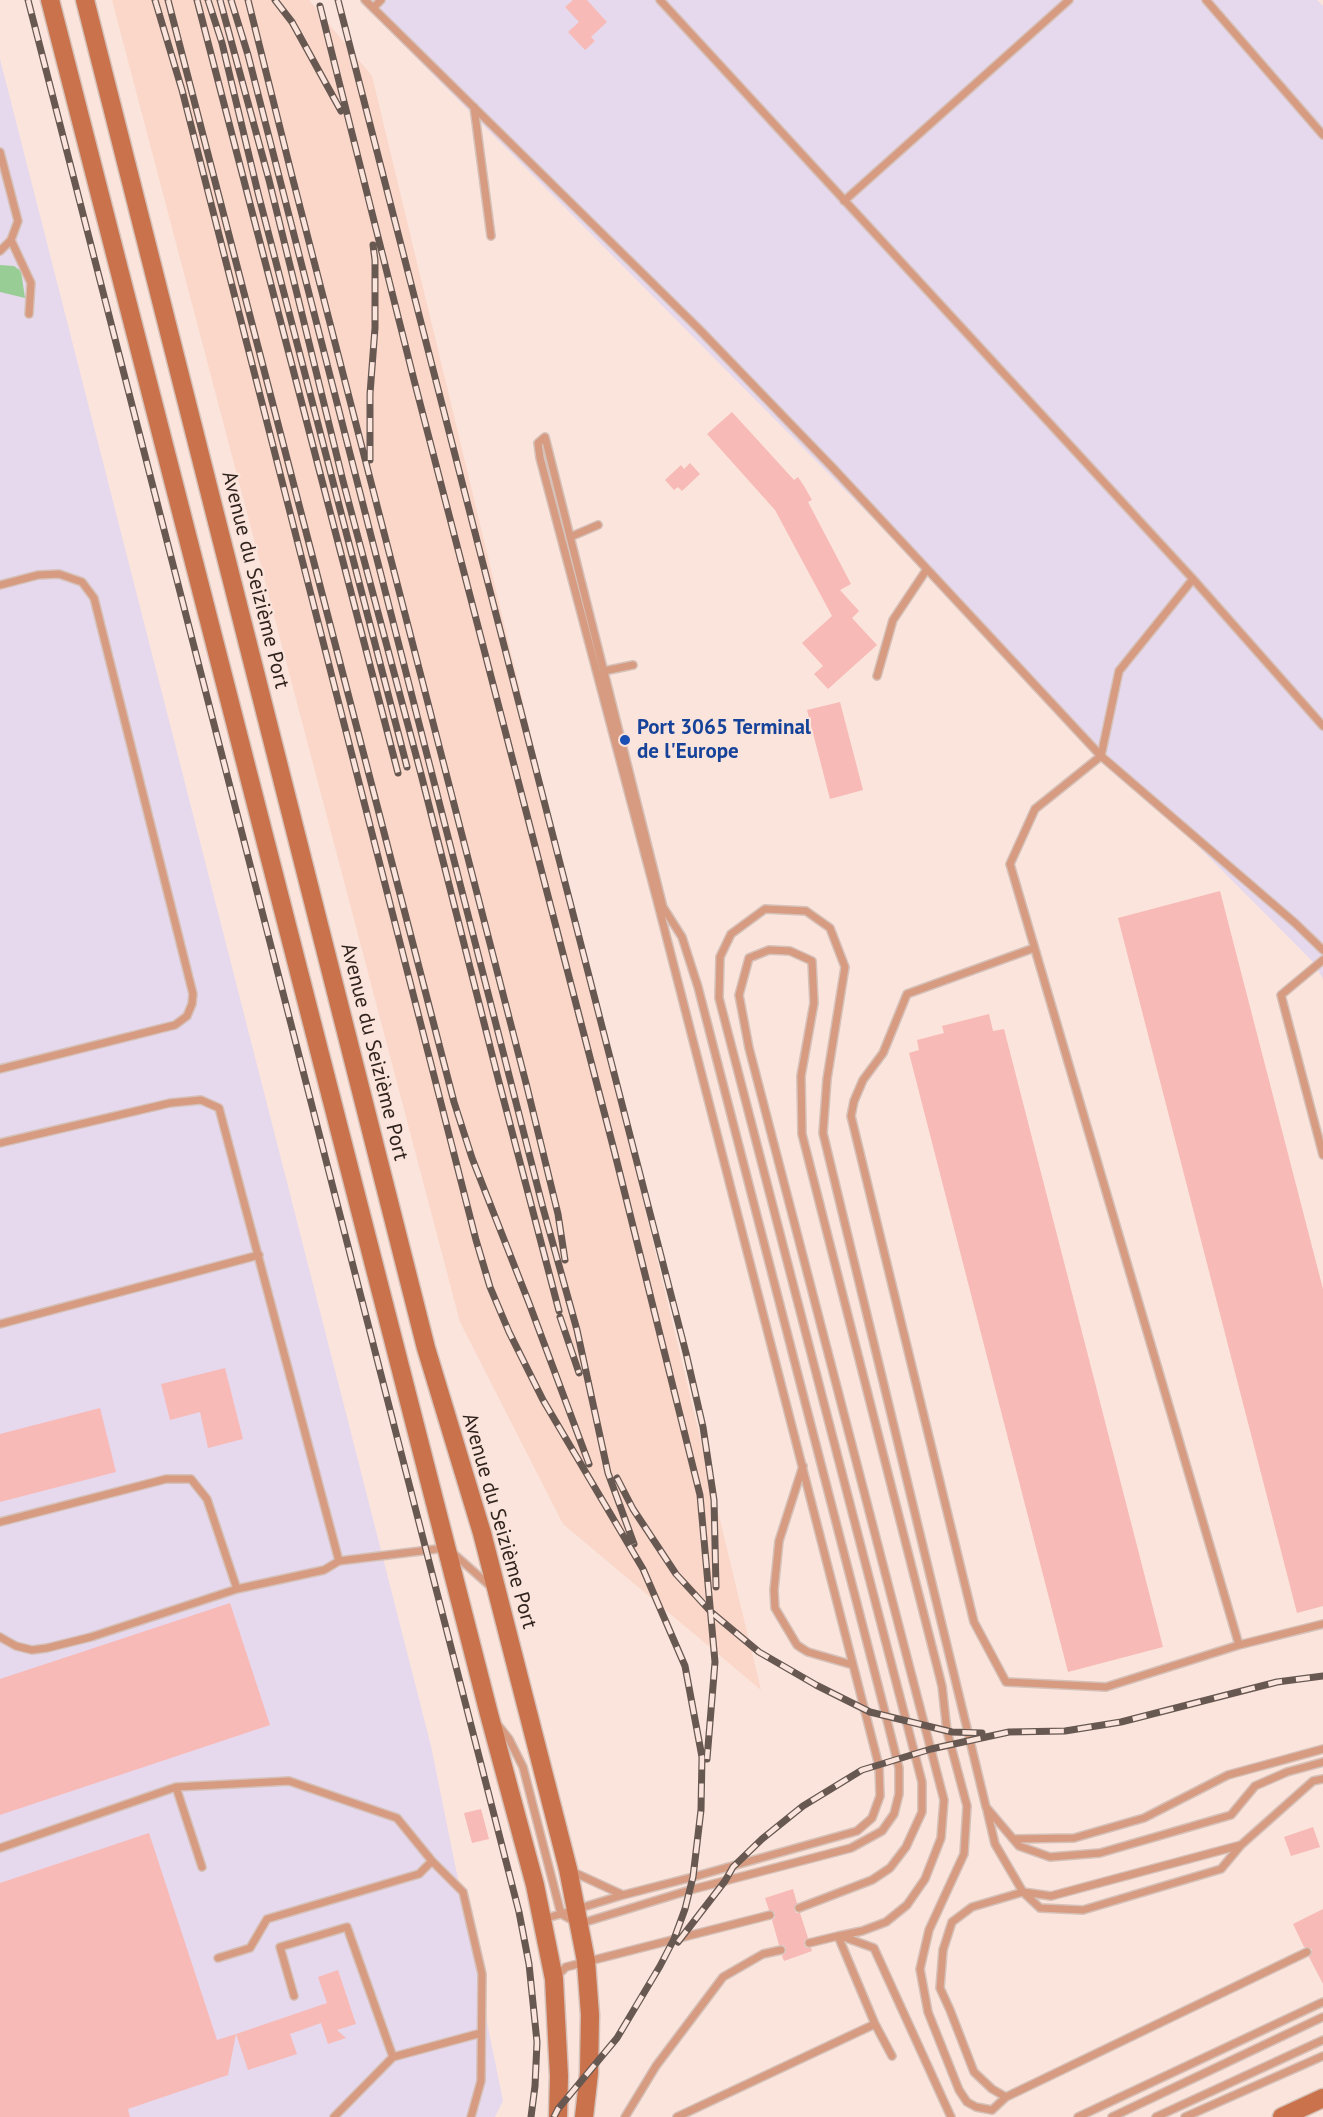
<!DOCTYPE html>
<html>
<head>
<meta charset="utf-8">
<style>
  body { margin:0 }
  canvas { display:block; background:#fae4db }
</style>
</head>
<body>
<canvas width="1323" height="2117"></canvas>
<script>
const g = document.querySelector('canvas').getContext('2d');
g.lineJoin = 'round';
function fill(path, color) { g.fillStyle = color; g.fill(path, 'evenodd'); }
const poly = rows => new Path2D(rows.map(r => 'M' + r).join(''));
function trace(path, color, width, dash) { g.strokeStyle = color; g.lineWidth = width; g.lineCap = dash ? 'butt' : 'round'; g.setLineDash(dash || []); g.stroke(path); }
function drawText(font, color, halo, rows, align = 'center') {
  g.font = font + ' "PT Sans",sans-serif'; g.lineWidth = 4.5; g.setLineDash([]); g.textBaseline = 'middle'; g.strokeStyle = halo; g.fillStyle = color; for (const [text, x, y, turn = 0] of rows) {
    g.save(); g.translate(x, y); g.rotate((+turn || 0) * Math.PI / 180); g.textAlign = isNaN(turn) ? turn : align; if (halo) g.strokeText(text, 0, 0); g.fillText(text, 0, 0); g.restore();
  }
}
const built = poly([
  [112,0,309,0,372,76,761,1690,563,1524,460,1322]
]);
const industrial = poly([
  [359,0,1317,0,1323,6,1323,979,1314,963],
  [0,59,431,1746,503,2101,495,2117,0,2117]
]);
const green = poly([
  [0,265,14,266,21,271,25,298,0,292]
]);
const building = poly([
  [573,0,587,0,607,22,591,37,595,41,585,50,568,32,579,22,565,7],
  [732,412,794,480,798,477,804,486,812,500,808,502,851,584,840,590,859,611,852,618,877,645,828,689,814,674,823,666,802,643,832,616,775,510,707,434],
  [690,463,700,474,682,491,678,487,674,490,665,480,681,465,684,469],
  [840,702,863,790,830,799,807,710],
  [1220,891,1323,1289,1323,1606,1297,1613,1118,918],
  [989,1014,993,1031,1004,1029,1163,1647,1068,1672,909,1053,919,1050,917,1040,944,1033,942,1026],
  [225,1368,243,1439,208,1448,200,1412,170,1420,161,1384],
  [100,1408,116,1472,0,1502,0,1434],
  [230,1603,270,1725,0,1815,0,1679],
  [481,1809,489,1839,472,1843,464,1813],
  [1313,1827,1320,1847,1291,1856,1284,1837],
  [149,1833,217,2040,236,2034,228,2075,128,2109,130,2117,0,2117,0,1883],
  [793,1889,797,1903,794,1909,796,1913,800,1913,808,1938,804,1941,804,1945,807,1948,811,1948,812,1951,784,1961,782,1956,786,1952,786,1948,783,1945,779,1945,772,1920,775,1917,775,1913,769,1910,765,1898],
  [1323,1909,1323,1984,1309,1957,1312,1953,1312,1949,1304,1947,1293,1924],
  [338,1970,356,2024,337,2030,346,2038,328,2044,321,2023,290,2034,297,2054,248,2070,236,2034,327,2003,318,1977]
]);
const lane = poly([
  [365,0,699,329,833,468,1101,756,1295,923,1323,950],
  [660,0,1193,579,1323,726],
  [1206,0,1323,135],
  [373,8,381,0],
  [474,107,491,236],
  [0,152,18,221,11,240,0,251],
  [844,201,1069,0],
  [11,240,31,283,29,314],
  [570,537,598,525],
  [1193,579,1119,671,1101,756,1035,809,1010,864,1239,1645,1323,1624],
  [0,585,38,575,59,574,82,582,94,598,193,994,192,1004,187,1016,175,1025,0,1069],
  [604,671,633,665],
  [877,676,893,620,927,569],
  [1034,948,907,994,883,1053,863,1080,854,1101,851,1116,974,1622,1006,1682,1106,1687,1239,1645],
  [1323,960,1281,995,1323,1155],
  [0,1143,170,1103,201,1100,219,1108,339,1561,445,1548],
  [0,1324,259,1255],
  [803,1466,779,1541,774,1590,775,1608,797,1645,803,1649,808,1652,853,1665],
  [0,1522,166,1479,191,1479,207,1499,237,1589],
  [454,1554,490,1586],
  [0,1637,16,1646,32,1650,47,1648,91,1637,237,1589,324,1570,339,1561],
  [498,1725,509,1739,523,1767,561,1914,579,1924,690,1890,851,1848,882,1831,894,1814,899,1794,899,1768,886,1716,698,987,682,937,663,907,545,437,538,443,540,458,657,900,879,1766,880,1796,872,1818,857,1831,693,1877,623,1895,577,1909,561,1914,543,1919],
  [176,1787,202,1867],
  [987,1810,995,1844,1023,1892,1051,1896,1241,1845,1313,1781,1323,1779],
  [1013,1839,1074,1838,1144,1818,1228,1775,1323,1749],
  [0,1848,176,1787,289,1781,397,1818,432,1861,463,1892,482,1974,481,2081,471,2117],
  [571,1871,623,1895],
  [799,1908,872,1880,890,1868,906,1847,922,1812,922,1782,719,998,720,957,731,934,765,909,806,911,830,928,845,967,827,1079,823,1133,986,1807,1019,1846,1050,1857,1100,1853,1231,1815,1255,1786,1287,1772,1323,1762],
  [838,1936,862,1931,886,1922,907,1905,925,1879,941,1838,944,1800,749,1048,739,995,749,958,769,950,790,951,812,961,814,1003,801,1076,802,1134,942,1686,947,1731,967,1806,964,1854,929,1930,920,1969,928,2012,959,2090,967,2102,976,2107,992,2110,1006,2097,1307,1952],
  [841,1936,874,1948,951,2117],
  [809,1943,838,1936,875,2024,892,2056],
  [218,1958,250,1948,267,1919,419,1874,432,1861],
  [556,1977,566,1967,770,1915],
  [294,1996,280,1947,347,1927,393,2057,481,2033],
  [1006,2097,992,2089,974,2072,950,2010,940,1988,943,1950,952,1922,972,1907,1023,1892,1040,1908,1083,1910,1221,1869,1241,1845],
  [334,2117,393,2057],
  [625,2117,656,2066,723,1977,763,1954,781,1950],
  [677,2117,875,2024],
  [1078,2117,1323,2002],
  [1112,2117,1323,2017],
  [1156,2117,1323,2040],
  [1185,2117,1323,2056]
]);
const secondary = poly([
  [50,0,489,1714,535,1885,554,1979,559,2076,558,2117],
  [85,0,426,1348,482,1533,568,1869,586,1961,590,2015,589,2073,584,2117],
  [1282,2117,1323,2098]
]);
const rail = poly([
  [28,0,519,1912,529,1964,537,2042,535,2086,531,2117],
  [155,0,182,90,476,1240,490,1287,509,1332,543,1400,643,1569,685,1666,702,1757,701,1810,693,1877,685,1909,674,1939,660,1966,617,2038,558,2109,554,2117],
  [168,0,454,1102,472,1158,529,1303,589,1464],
  [197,0,398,773],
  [208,0,222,43,258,193,407,767],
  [220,0,269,180,343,481,421,774,499,1082,559,1311],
  [231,0,248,55,543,1208,577,1330,608,1473,634,1544],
  [248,0,292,176,527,1087,558,1214,565,1260],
  [275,0,292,22,341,111],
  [338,0,686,1353,703,1427,714,1500,716,1587],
  [320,6,414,380,614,1150,700,1495,715,1662,707,1759],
  [370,460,370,394,375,328,375,260,373,245],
  [560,1317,579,1373],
  [617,1478,633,1509,676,1574,711,1612,759,1652,816,1685,870,1712,952,1732,982,1733],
  [678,1942,725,1881,733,1867,762,1839,803,1806,862,1770,931,1749,1009,1732,1065,1731,1121,1722,1277,1682,1323,1676]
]);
const markers = [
  [625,740,6,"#1a4fb4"]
];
const streetNames = [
  ["Avenue du Seizième Port",255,580,76],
  ["Avenue du Seizième Port",374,1052,76],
  ["Avenue du Seizième Port",499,1521,74]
];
const transitNames = [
  ["Port 3065 Terminal",637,728],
  ["de l'Europe",637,752]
];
fill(built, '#fbd7c9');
fill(industrial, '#e7d9ed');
fill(green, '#98ce95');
fill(building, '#f7bab7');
trace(lane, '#d6c1b9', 10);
trace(secondary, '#d6c1b9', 21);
trace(lane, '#d69b81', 7);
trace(secondary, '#c9724b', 18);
trace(rail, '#685852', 7);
trace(rail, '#fae4db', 4.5, [14]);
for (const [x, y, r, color] of markers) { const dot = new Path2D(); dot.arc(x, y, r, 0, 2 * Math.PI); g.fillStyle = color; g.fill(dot); trace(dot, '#fae4db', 2); }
drawText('21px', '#31231e', '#fae4db', streetNames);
drawText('bold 21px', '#164399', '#fae4db', transitNames, 'left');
</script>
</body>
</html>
